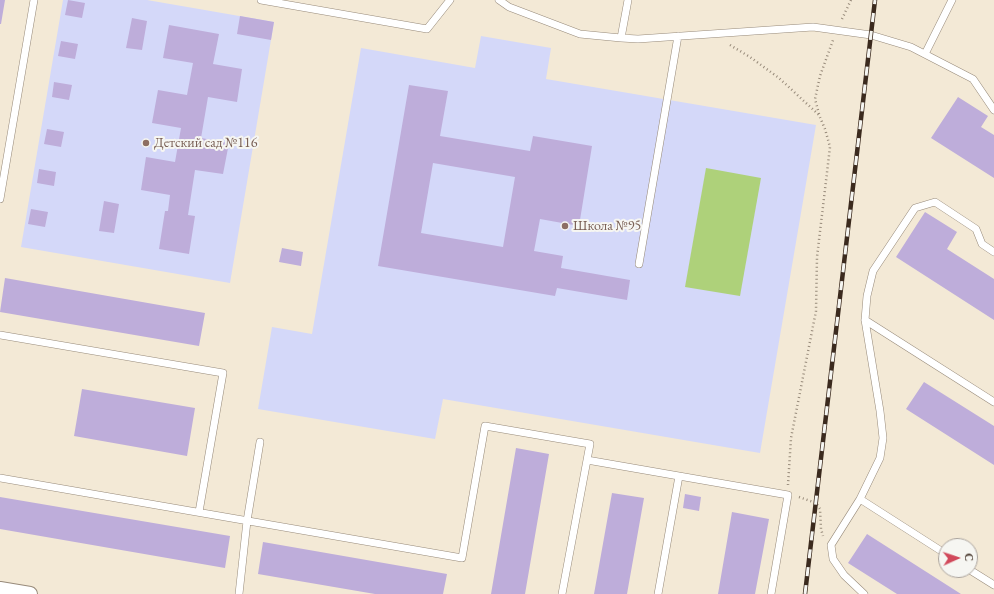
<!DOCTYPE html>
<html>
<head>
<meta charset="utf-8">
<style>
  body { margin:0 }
  #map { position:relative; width:994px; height:594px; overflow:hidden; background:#f3e9d6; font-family:"EB Garamond",serif }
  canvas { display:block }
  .north { position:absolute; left:938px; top:538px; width:40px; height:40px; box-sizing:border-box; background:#f6f6f2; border:1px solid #aba49d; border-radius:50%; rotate:87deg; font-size:11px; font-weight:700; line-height:16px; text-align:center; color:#3b2a1e }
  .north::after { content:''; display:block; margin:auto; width:14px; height:18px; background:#d1495b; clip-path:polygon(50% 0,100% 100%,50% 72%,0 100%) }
</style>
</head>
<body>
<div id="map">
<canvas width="994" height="594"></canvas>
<div class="north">С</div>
</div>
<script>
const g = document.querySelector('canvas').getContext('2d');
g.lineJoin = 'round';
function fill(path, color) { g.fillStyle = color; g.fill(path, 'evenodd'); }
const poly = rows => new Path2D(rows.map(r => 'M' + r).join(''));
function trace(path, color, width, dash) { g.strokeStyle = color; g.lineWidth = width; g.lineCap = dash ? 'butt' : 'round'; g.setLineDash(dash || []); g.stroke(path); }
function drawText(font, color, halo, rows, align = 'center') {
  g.font = font + ' "EB Garamond",serif'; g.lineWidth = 4; g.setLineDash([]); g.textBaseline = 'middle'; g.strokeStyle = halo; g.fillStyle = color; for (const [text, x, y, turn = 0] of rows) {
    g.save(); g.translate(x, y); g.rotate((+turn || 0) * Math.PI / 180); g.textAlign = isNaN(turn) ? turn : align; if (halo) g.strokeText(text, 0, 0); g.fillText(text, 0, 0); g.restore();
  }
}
const built = poly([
  [63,0,147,0,274,22,230,283,21,247],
  [481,36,551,48,546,79,816,125,760,453,443,399,435,439,258,409,272,327,312,334,361,48,475,68]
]);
const green = poly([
  [706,168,761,178,740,296,685,287]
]);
const building = poly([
  [0,0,5,0,1,24,0,24],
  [68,0,85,3,82,18,65,15],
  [240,16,274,22,271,40,237,34],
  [132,18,147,21,142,50,126,48],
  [169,25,219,34,213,64,242,69,237,102,208,97,201,138,229,143,223,174,195,170,188,215,195,216,189,254,159,249,165,211,168,211,170,195,141,190,146,157,175,162,181,128,152,123,158,90,187,95,193,63,163,58],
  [61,41,78,44,75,59,58,56],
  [54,82,72,85,69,100,52,97],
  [409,85,448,91,440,136,530,151,533,136,592,146,579,226,540,219,534,251,563,256,561,268,630,280,627,300,557,288,555,296,378,266],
  [433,163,515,177,503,247,421,233],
  [958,97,988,116,981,127,994,135,994,178,931,138],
  [47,129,64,132,61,147,44,144],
  [39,169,56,172,54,186,37,183],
  [104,201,119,204,114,233,99,231],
  [31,209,48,212,45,227,28,224],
  [925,212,957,232,947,249,994,279,994,320,896,257],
  [282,248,303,252,301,266,279,262],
  [5,278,205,313,199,346,0,312],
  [924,382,994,426,994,465,906,409],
  [82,389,195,408,187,456,74,436],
  [516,448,549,454,525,594,491,594],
  [612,493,644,498,627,594,594,594],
  [685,494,701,497,699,511,683,508],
  [0,497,230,536,225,568,0,529],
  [732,512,769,519,755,594,718,594],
  [867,534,961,594,897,594,848,563],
  [263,542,447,574,443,594,375,594,258,574]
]);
const path = poly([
  [842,19,851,0],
  [730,45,750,57,779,78,819,115,825,129,830,147,817,257,816,311,791,438,788,485],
  [819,114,815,99,820,76,833,40],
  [799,497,816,503,820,509,821,529,823,536]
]);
const service = poly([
  [261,0,427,29,450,0],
  [499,0,509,7,580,34,621,38,638,39,813,27,871,35,911,47,973,79,994,110],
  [621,38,628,0],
  [925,54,952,0],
  [0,199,34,0],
  [639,264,678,36],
  [865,320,994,402],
  [0,335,223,373,199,512],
  [0,478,462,558,485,426,590,444,587,460],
  [860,499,880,458,883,438,880,411,865,320,867,296,873,271,915,208,935,202,976,229,982,244,994,252],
  [970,570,994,585],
  [239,594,247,521,260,442],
  [562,594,587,460,788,495,771,594],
  [658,594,679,476],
  [864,594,844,575,833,559,831,545,860,499,946,554]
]);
const minor = poly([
  [0,589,30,594]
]);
const rail = poly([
  [805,594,875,0]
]);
const markers = [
  [146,143,4,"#8d6e63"],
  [565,226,4,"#8d6e63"]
];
const educationNames = [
  ["Детский сад №116",154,143],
  ["Школа №95",573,226]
];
fill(built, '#d4d8f9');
fill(green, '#aed17a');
fill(building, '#beadda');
trace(service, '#978a7a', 8);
trace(minor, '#978a7a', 16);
trace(path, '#978a7a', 2.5, [1, 3]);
trace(service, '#fff', 7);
trace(minor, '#fff', 14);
trace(rail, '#3b2a1e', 4.5);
trace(rail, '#f6f6f2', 3, [9]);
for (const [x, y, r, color] of markers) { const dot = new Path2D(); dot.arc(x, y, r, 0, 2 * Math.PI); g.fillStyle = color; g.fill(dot); trace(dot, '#f6f6f2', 1.5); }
drawText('14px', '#785e54', '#f6f6f2', educationNames, 'left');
</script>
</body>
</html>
